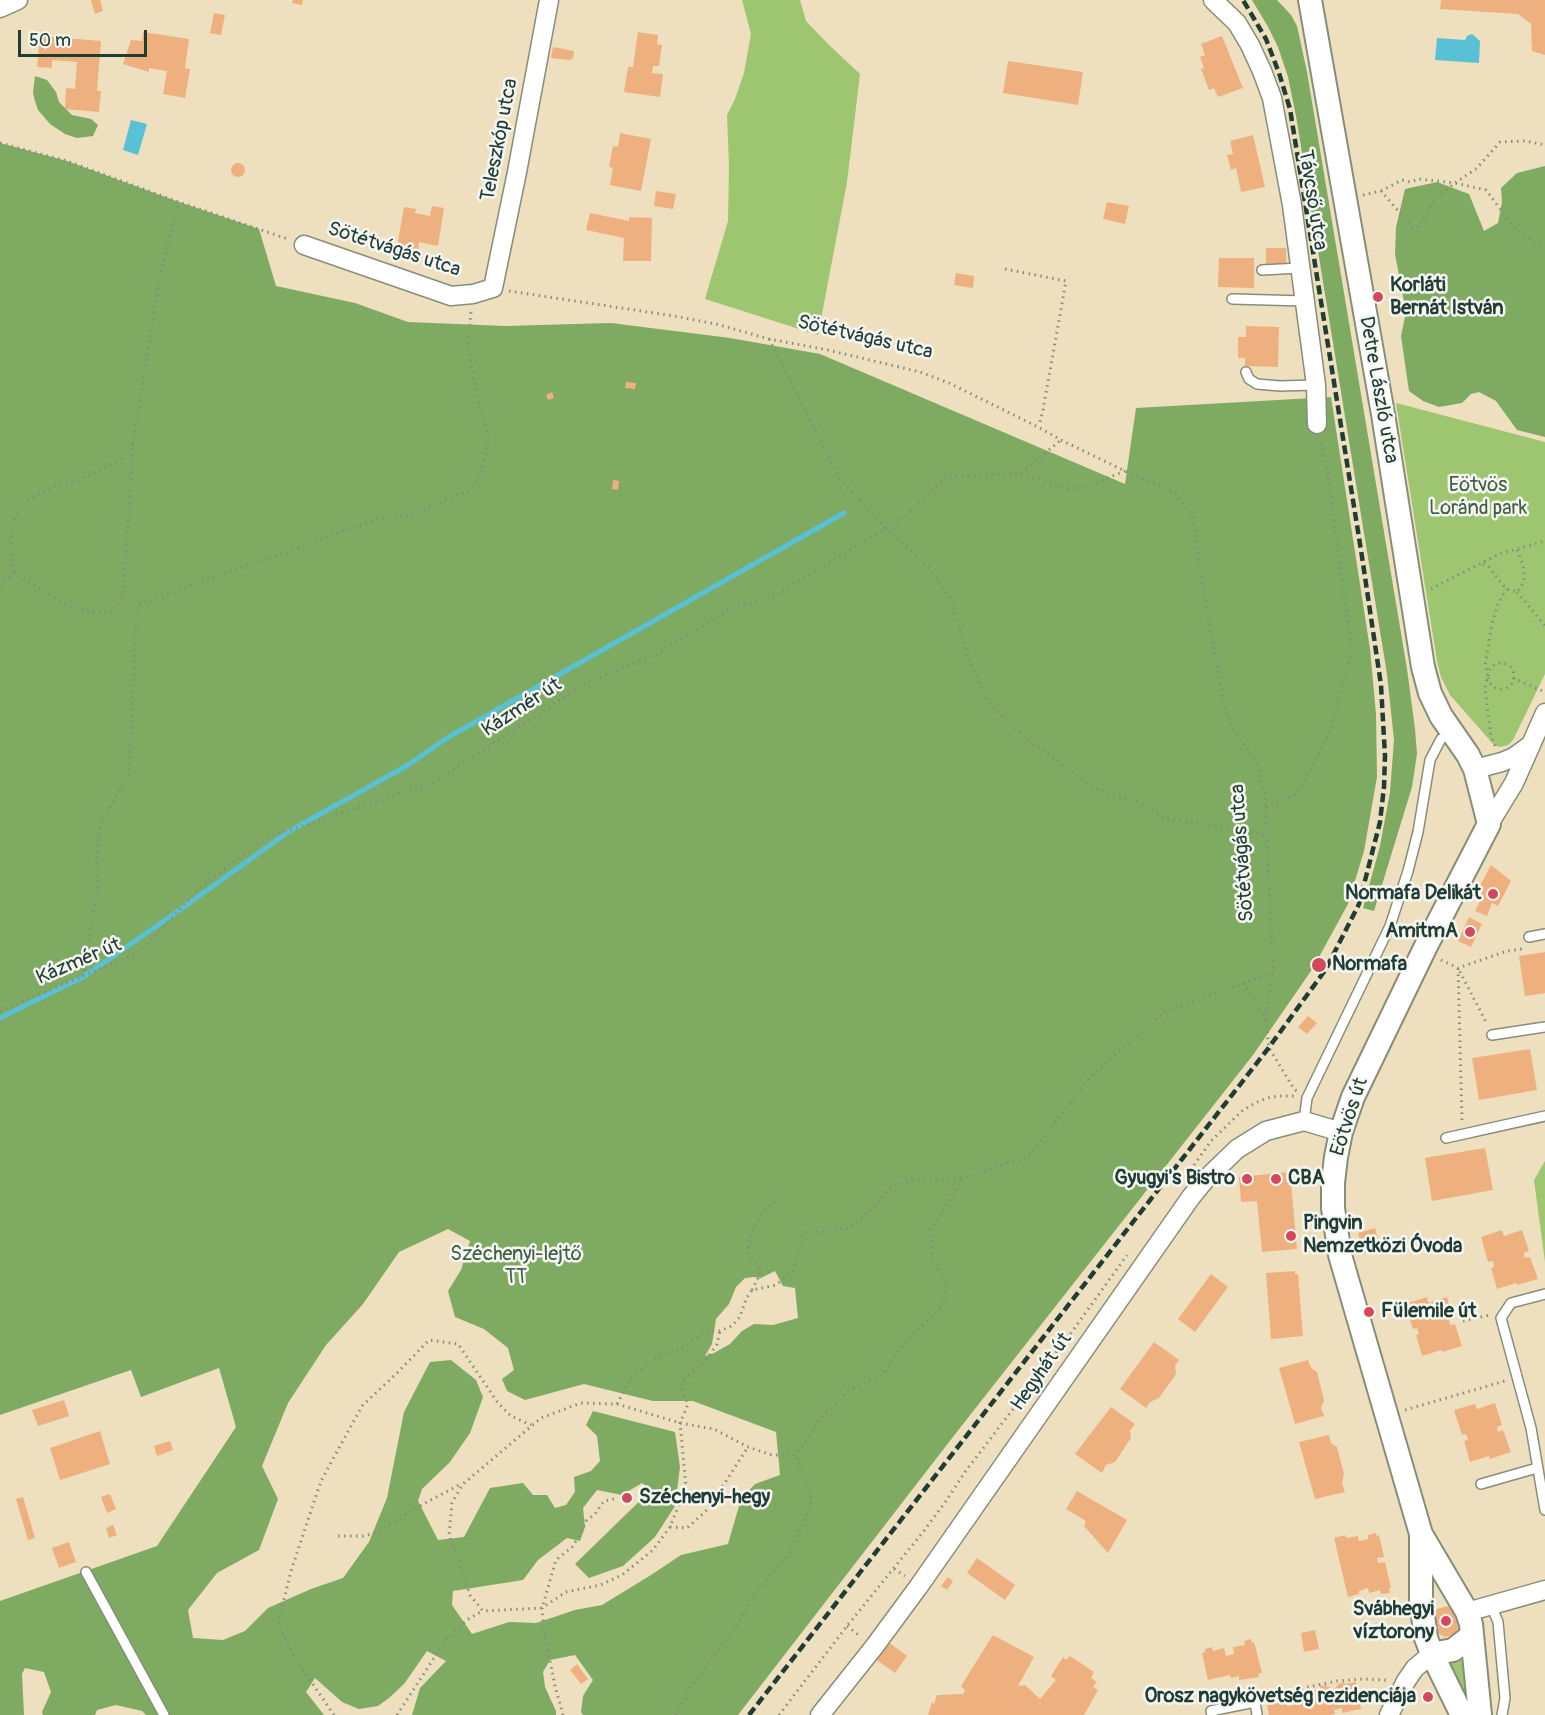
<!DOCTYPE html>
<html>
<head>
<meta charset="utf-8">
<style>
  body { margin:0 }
  #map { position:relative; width:1545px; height:1715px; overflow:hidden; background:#eedfbf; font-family:Pangolin,sans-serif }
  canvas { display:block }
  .scale { position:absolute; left:18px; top:30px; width:129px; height:27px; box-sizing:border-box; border:3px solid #1f3d34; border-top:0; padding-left:8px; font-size:18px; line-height:21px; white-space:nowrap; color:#1f3d34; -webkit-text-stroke:4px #f6f6f2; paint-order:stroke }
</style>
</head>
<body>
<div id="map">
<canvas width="1545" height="1715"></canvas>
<div class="scale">50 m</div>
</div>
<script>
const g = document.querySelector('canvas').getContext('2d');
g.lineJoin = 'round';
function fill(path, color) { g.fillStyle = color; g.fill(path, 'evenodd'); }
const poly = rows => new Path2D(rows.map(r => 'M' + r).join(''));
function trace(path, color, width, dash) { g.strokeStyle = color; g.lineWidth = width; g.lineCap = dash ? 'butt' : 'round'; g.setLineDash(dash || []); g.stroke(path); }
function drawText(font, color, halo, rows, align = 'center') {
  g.font = font + ' Pangolin,sans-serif'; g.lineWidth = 5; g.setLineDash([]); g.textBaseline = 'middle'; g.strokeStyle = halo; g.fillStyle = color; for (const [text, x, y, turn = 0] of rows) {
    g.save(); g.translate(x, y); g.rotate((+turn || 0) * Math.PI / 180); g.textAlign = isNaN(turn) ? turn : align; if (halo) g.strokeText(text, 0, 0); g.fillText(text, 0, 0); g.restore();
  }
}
const green = poly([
  [742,0,800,0,806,21,827,43,860,74,847,182,818,335,705,299,728,221,729,166,727,115,735,99,744,73,751,34],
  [1396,403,1545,442,1545,674,1513,740,1508,745,1500,747,1494,745,1450,695,1441,677,1437,661],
  [1545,1161,1545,1262,1534,1180],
  [1465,1651,1471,1710,1445,1661]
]);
const forest = poly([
  [1252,0,1277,0,1291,15,1297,26,1307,72,1407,669,1415,729,1417,754,1412,787,1374,911,1363,908,1380,846,1390,792,1394,740,1387,674,1296,116,1288,77,1278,47,1267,25],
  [35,76,47,80,56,92,59,102,72,115,91,119,98,125,93,136,77,138,65,134,50,124,38,110,35,101,33,93],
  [0,143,67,161,179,202,259,229,276,286,355,303,408,322,505,326,611,323,730,338,820,354,1125,484,1136,408,1331,397,1370,649,1376,714,1377,777,1364,851,1348,904,1313,968,1253,1055,956,1433,738,1715,583,1715,581,1712,583,1696,593,1680,575,1655,550,1660,543,1672,545,1687,556,1711,556,1715,412,1715,420,1688,446,1661,427,1651,404,1684,389,1698,378,1706,359,1709,342,1702,315,1678,306,1692,324,1715,146,1715,142,1711,116,1705,97,1710,95,1715,43,1715,42,1712,51,1692,44,1672,25,1668,22,1674,24,1715,0,1715,0,1601,157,1546,236,1427,219,1368,141,1397,131,1370,0,1415],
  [448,1229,470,1241,461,1270,448,1291,455,1317,484,1329,508,1348,514,1370,502,1379,507,1391,525,1400,584,1384,653,1401,693,1401,776,1432,780,1475,755,1484,741,1499,728,1544,681,1555,651,1575,602,1605,575,1610,536,1623,509,1622,472,1634,452,1605,453,1591,523,1580,538,1560,567,1538,580,1541,585,1527,583,1508,597,1490,622,1495,642,1483,651,1490,575,1564,589,1578,623,1566,655,1537,675,1506,680,1467,675,1432,593,1411,586,1425,597,1436,600,1461,591,1471,574,1477,575,1492,566,1505,555,1508,547,1495,533,1495,523,1483,490,1488,464,1537,438,1540,418,1501,422,1489,450,1462,470,1433,483,1397,476,1380,451,1360,430,1362,404,1412,387,1498,369,1542,343,1578,311,1589,268,1608,245,1631,223,1640,193,1638,188,1610,217,1573,259,1550,278,1499,262,1466,288,1403,326,1345,363,1304,399,1252],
  [775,1271,783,1286,795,1288,798,1318,773,1325,754,1324,742,1331,730,1344,714,1353,705,1356,712,1344,716,1319,729,1304,736,1287,745,1278,754,1277,761,1278],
  [1545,166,1545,437,1517,430,1496,401,1479,392,1471,394,1462,403,1439,407,1423,401,1409,391,1401,336,1406,312,1395,254,1396,227,1405,189,1437,182,1469,194,1484,231,1498,223,1502,202,1501,188,1517,173]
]);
const water = poly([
  [1472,34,1480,41,1479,63,1435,60,1437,38,1465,40,1467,36],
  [131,120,147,124,138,155,123,150]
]);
const stream = poly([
  [0,1018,83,977,174,914,288,832,408,765,447,738,844,513]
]);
const building = poly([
  [91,0,100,0,103,11,95,14],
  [293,0,303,0,302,5,292,3],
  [1441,0,1545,0,1545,55,1532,51,1531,24,1518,14,1440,9],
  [214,13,225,15,221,35,210,33],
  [143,32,189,39,185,68,190,69,185,98,163,94,167,71,149,68,149,72,123,64,131,40,142,41],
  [638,32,658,35,657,44,662,45,659,66,653,66,652,73,663,74,660,97,624,92,628,67,633,67],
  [40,36,101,41,97,91,101,91,99,112,65,109,66,88,75,89,77,62,52,60,52,68,37,67],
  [1222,36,1243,88,1218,97,1214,88,1209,90,1201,69,1204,68,1200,57,1205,55,1201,44],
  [553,47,574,51,573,58,570,60,551,58],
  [1008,61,1083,72,1078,105,1003,93],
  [620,133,651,139,641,191,610,185,613,168,609,167,613,146,618,147],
  [1253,135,1265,187,1241,192,1236,168,1231,170,1227,155,1233,154,1230,141],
  '231 170a7 7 0 1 1 14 0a7 7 0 1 1-14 0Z',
  [656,191,676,194,673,209,654,206],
  [1107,202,1129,206,1125,224,1103,219],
  [432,206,444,208,438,246,419,242,418,250,397,247,404,207,416,209,415,213,430,216],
  [590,213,629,221,629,217,652,218,651,261,623,261,624,238,586,230],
  [1266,248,1286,248,1286,265,1266,265],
  [1219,258,1254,258,1254,288,1218,287],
  [956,273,974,276,973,288,954,285],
  [1246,326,1279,327,1278,367,1245,366,1245,358,1238,358,1238,337,1246,337],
  [626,382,636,383,635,389,625,388],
  [552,392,554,398,548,400,546,395],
  [613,480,619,481,618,490,612,489],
  [1491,865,1511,881,1498,906,1492,903,1487,916,1475,911,1481,899,1479,898,1483,890,1479,888],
  [1469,917,1482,924,1471,947,1458,941],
  [1545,952,1545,993,1525,996,1519,956],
  [1308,1016,1317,1023,1307,1034,1298,1027],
  [1530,1049,1537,1090,1479,1100,1472,1058],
  [1485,1148,1493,1190,1432,1201,1425,1158],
  [1290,1172,1297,1249,1262,1252,1257,1201,1241,1202,1239,1177],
  [1375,1228,1381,1249,1363,1254,1358,1233],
  [1502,1230,1504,1236,1522,1230,1529,1251,1524,1253,1525,1258,1530,1257,1538,1279,1517,1285,1516,1283,1497,1289,1491,1268,1494,1267,1493,1261,1488,1262,1481,1237],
  [1295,1271,1295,1274,1298,1274,1303,1336,1271,1339,1266,1273],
  [1211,1274,1228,1287,1195,1332,1178,1319],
  [1427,1297,1428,1303,1447,1297,1454,1319,1449,1320,1450,1325,1455,1324,1462,1346,1442,1352,1441,1350,1422,1356,1416,1335,1419,1334,1417,1328,1413,1329,1405,1304],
  [1154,1342,1179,1360,1175,1366,1176,1374,1159,1398,1150,1402,1146,1408,1120,1389],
  [1308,1360,1311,1368,1317,1372,1324,1400,1321,1408,1324,1416,1295,1424,1279,1368],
  [64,1400,69,1416,38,1426,32,1410],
  [1495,1403,1502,1425,1497,1427,1498,1432,1503,1430,1511,1452,1490,1459,1489,1456,1470,1462,1464,1441,1468,1440,1466,1434,1462,1435,1454,1410,1475,1404,1477,1409],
  [1111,1407,1135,1424,1130,1431,1131,1438,1115,1462,1106,1465,1102,1473,1075,1454],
  [100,1431,110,1464,60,1480,50,1448],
  [1329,1435,1331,1443,1337,1447,1344,1474,1342,1483,1345,1492,1315,1499,1299,1442],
  [170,1441,173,1450,157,1456,154,1446],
  [1077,1491,1127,1520,1108,1553,1084,1526,1086,1521,1066,1509],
  [110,1494,116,1509,107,1513,101,1497],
  [23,1497,35,1538,28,1540,16,1499],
  [113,1525,117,1535,109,1538,106,1528],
  [1376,1533,1376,1536,1379,1535,1384,1557,1377,1558,1378,1563,1385,1562,1391,1588,1389,1588,1390,1593,1381,1594,1380,1590,1369,1593,1368,1588,1359,1591,1359,1594,1348,1597,1334,1538,1345,1535,1346,1538,1358,1536,1359,1541,1368,1539,1368,1535],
  [69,1542,76,1562,59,1568,52,1548],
  [977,1558,1015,1585,1005,1600,967,1573],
  [948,1577,953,1581,947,1590,941,1586],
  [1448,1606,1458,1612,1461,1624,1456,1634,1445,1637,1434,1631,1431,1619,1437,1609],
  [1315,1630,1319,1649,1304,1652,1301,1633],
  [993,1635,1034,1657,1018,1686,1025,1685,1040,1699,1056,1680,1051,1676,1063,1657,1066,1660,1070,1656,1094,1672,1091,1678,1097,1682,1093,1687,1098,1690,1084,1715,928,1715,932,1702,934,1704,937,1695,963,1694,965,1690,961,1686],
  [1251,1639,1252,1643,1254,1642,1262,1673,1258,1674,1259,1677,1239,1680,1239,1676,1231,1678,1230,1675,1208,1680,1202,1653,1205,1652,1205,1649,1212,1647,1213,1651,1224,1648,1226,1656,1234,1654,1233,1647,1245,1645,1244,1641],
  [887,1641,907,1656,895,1673,874,1658],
  [577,1664,588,1679,581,1684,570,1670],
  [1344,1682,1345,1684,1356,1682,1361,1709,1342,1713,1342,1708,1334,1710,1335,1714,1330,1715,1269,1715,1267,1705,1278,1703,1277,1701,1283,1700,1284,1702,1286,1702,1287,1706,1294,1705,1293,1700,1295,1700,1295,1697,1301,1696,1302,1699,1312,1697,1310,1691,1320,1689,1320,1686,1327,1685,1327,1687,1330,1687,1331,1692,1337,1690,1336,1686,1338,1686,1338,1684]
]);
const path = poly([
  [0,143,67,161,179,202,288,239],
  [1381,191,1402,180,1410,182,1419,179,1455,183,1477,168,1500,142,1526,141,1545,145],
  [1363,195,1381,191,1413,228,1419,227,1434,200,1455,183,1486,190,1512,225,1534,242,1545,244],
  [1005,269,1066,281,1043,410,1039,426],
  [509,291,674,316,716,324,769,339,828,350,920,372,949,383,1038,427,1061,440,1125,471,1174,492,1193,517,1199,563,1223,700,1234,731,1256,761,1265,796,1273,973,1266,1011,1268,1041,1269,1048,1294,1089,1297,1091],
  [769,339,842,482,886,529,930,568,952,602,968,657,988,702,1026,739,1053,757,1091,787,1140,803,1164,818,1229,828,1266,836],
  [1021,475,1067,489,1085,487,1125,471],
  [1483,564,1489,567,1506,589,1517,592,1524,582,1524,574,1523,565,1517,550],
  [14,573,10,546,15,516,28,500,53,487,83,478,118,461,133,444],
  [0,586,14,573,70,607,108,614,120,604,124,584,133,443,159,280,179,202],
  [1431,589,1499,554,1545,541],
  [1517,592,1545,626],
  '1488 676a13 13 0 1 1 26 0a13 13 0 1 1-26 0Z',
  [1513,678,1545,692],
  [1495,746,1491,736,1488,714,1485,688,1488,673,1485,666,1492,624,1498,604,1506,589],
  [1266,807,1294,795,1305,780,1332,727,1352,649,1335,532,1328,473,1320,440],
  [1441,960,1458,968,1507,951,1522,949],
  [83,977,98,888,97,859,100,824,129,775,137,605,378,519,418,513,451,497,468,492,479,478,485,458,488,435,476,392,468,347,471,311],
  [1243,983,1266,1020],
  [0,1011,140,952,202,886,266,838,434,782,588,682,655,655,731,608,769,599,906,516,947,476,1020,474,1061,440],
  [1462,1120,1458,968,1487,1024],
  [1194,1165,1211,1141,1243,1110,1255,1103,1267,1098,1279,1096,1294,1096],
  [752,1290,760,1274,760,1268,750,1257,748,1251,750,1237,762,1212,780,1197],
  [1463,1321,1490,1315],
  [617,1404,631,1378,661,1354,679,1350,706,1331,720,1331,732,1326,740,1317,746,1299,752,1290,776,1285,792,1272,800,1251,803,1233,808,1231,822,1232,848,1228,873,1209,892,1186,913,1179,962,1179],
  [1405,1410,1505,1381],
  [614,1499,604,1501,595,1514,586,1521,581,1533,572,1547,556,1560,542,1608,483,1611,470,1595,449,1535,452,1503,463,1484,541,1418,581,1403,617,1404,680,1423,714,1429,748,1447,772,1455,796,1455,822,1417,849,1391,883,1374,906,1341,943,1306,946,1288,942,1274,933,1260,930,1229,945,1209,962,1179,1029,1156,1091,1076,1166,1011,1273,973],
  [670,1527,687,1528,708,1509,748,1447],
  [338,1536,363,1536,375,1533,427,1502,461,1484],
  [894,1569,905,1576],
  [847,1626,860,1636],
  [1266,1696,1337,1681,1364,1679,1386,1680],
  [334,1715,295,1658,278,1624,291,1571,321,1481,362,1406,397,1373,429,1340,458,1344,498,1403,511,1416,531,1425],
  [397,1715,447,1638,467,1620,482,1611],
  [563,1715,555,1686,544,1631,542,1608,566,1592,600,1585,622,1575,653,1550,670,1527,686,1487,680,1423,688,1404,681,1389,682,1381,703,1364,717,1344,720,1331],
  [676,1715,689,1690,735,1628,756,1592,786,1558,811,1506,810,1489,801,1472,796,1455],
  [779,1715,847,1626,923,1532,946,1501,965,1472,1071,1333,1127,1255]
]);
const service = poly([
  [1262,270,1300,268],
  [1232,299,1305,301],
  [1246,372,1249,379,1257,384,1280,386,1316,385],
  [1529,937,1545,934],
  [1492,1035,1545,1027],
  [1304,1121,1307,1098,1390,926,1408,871,1418,832,1430,760,1441,739],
  [1446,1138,1545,1116],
  [1545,1294,1511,1303,1501,1318,1531,1428,1545,1510],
  [1481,1484,1537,1468],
  [86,1572,164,1715],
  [1491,1605,1498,1622,1505,1698,1502,1715],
  [1212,1715,1211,1711,1255,1702,1257,1715]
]);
const minor = poly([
  [1213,0,1237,23,1250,45,1262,71,1272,98,1292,205,1316,385,1317,424],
  [0,8,18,0],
  [304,245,451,296,473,294,493,288,517,172,549,0],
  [1475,769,1502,762,1514,757,1529,746],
  [1489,824,1514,783,1545,713],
  [1467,1612,1545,1590],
  [820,1715,874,1647,919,1586,1191,1197,1205,1180,1237,1149,1266,1131,1304,1121,1341,1132],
  [1389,1715,1406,1681,1415,1668,1432,1654]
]);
const tertiary = poly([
  [1310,0,1383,414,1423,667,1430,693,1441,716,1468,755,1475,769,1489,824,1426,946,1353,1097,1341,1132,1336,1157,1333,1183,1333,1208,1340,1255,1421,1534,1467,1612,1471,1624,1480,1715],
  [1421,1536,1421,1601,1426,1638,1432,1654,1462,1715],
  [1432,1654,1453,1650,1466,1640,1472,1634]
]);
const rail = poly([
  [749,1715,1267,1050,1326,969,1359,904,1380,822,1384,787,1385,756,1381,685,1361,550,1290,109,1279,73,1266,39,1243,0]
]);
const markers = [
  [1378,297,6,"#d1495b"],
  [1493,894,6,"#d1495b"],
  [1470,932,6,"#d1495b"],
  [1319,965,8,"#d1495b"],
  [1247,1179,6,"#d1495b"],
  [1276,1179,6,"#d1495b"],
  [1291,1236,6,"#d1495b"],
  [1369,1312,6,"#d1495b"],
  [627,1498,6,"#d1495b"],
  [1446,1621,6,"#d1495b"],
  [1428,1697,6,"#d1495b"]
];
const streetNames = [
  ["Teleszkóp utca",500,140,-79],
  ["Távcső utca",1312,200,81],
  ["Sötétvágás utca",394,250,18],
  ["Sötétvágás utca",865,338,13],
  ["Detre László utca",1378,390,80],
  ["Kázmér út",522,708,-33],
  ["Sötétvágás utca",1243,853,-94],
  ["Kázmér út",79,962,-23],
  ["Eötvös út",1350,1117,-72],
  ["Hegyhát út",1042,1372,-55]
];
const poiNames = [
  ["Korláti",1390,286],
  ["Bernát István",1390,309],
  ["Normafa Delikát",1481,894,"right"],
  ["AmitmA",1458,932,"right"],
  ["Normafa",1332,965],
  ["Gyugyi's Bistro",1235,1179,"right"],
  ["CBA",1288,1179],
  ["Pingvin",1303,1224],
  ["Nemzetközi Óvoda",1303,1247],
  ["Fülemile út",1381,1312],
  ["Széchenyi-hegy",639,1498],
  ["Svábhegyi",1434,1610,"right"],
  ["víztorony",1434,1633,"right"],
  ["Orosz nagykövetség rezidenciája",1416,1697,"right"]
];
const parkNames = [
  ["Eötvös",1478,486],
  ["Loránd park",1478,509],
  ["Széchenyi-lejtő",516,1255],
  ["TT",516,1278]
];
fill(green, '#9ec570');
fill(forest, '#7eaa62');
fill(water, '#59c1d6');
trace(stream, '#59c1d6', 5);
fill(building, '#efb080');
trace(service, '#868e7a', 12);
trace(minor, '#868e7a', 21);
trace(tertiary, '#868e7a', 26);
trace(path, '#868e7a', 3, [1.5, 4.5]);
trace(service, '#fff', 9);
trace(minor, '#fff', 18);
trace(tertiary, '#fff', 22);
trace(rail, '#1f3d34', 4.5, [9, 4.5]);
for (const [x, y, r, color] of markers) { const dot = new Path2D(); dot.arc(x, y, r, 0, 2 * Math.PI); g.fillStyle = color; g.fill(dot); trace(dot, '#f6f6f2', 2); }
drawText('20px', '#1f3d34', '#f6f6f2', streetNames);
drawText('bold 20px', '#1f3d34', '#f6f6f2', poiNames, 'left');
drawText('20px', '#3f5f43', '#f6f6f2', parkNames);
</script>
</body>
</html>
